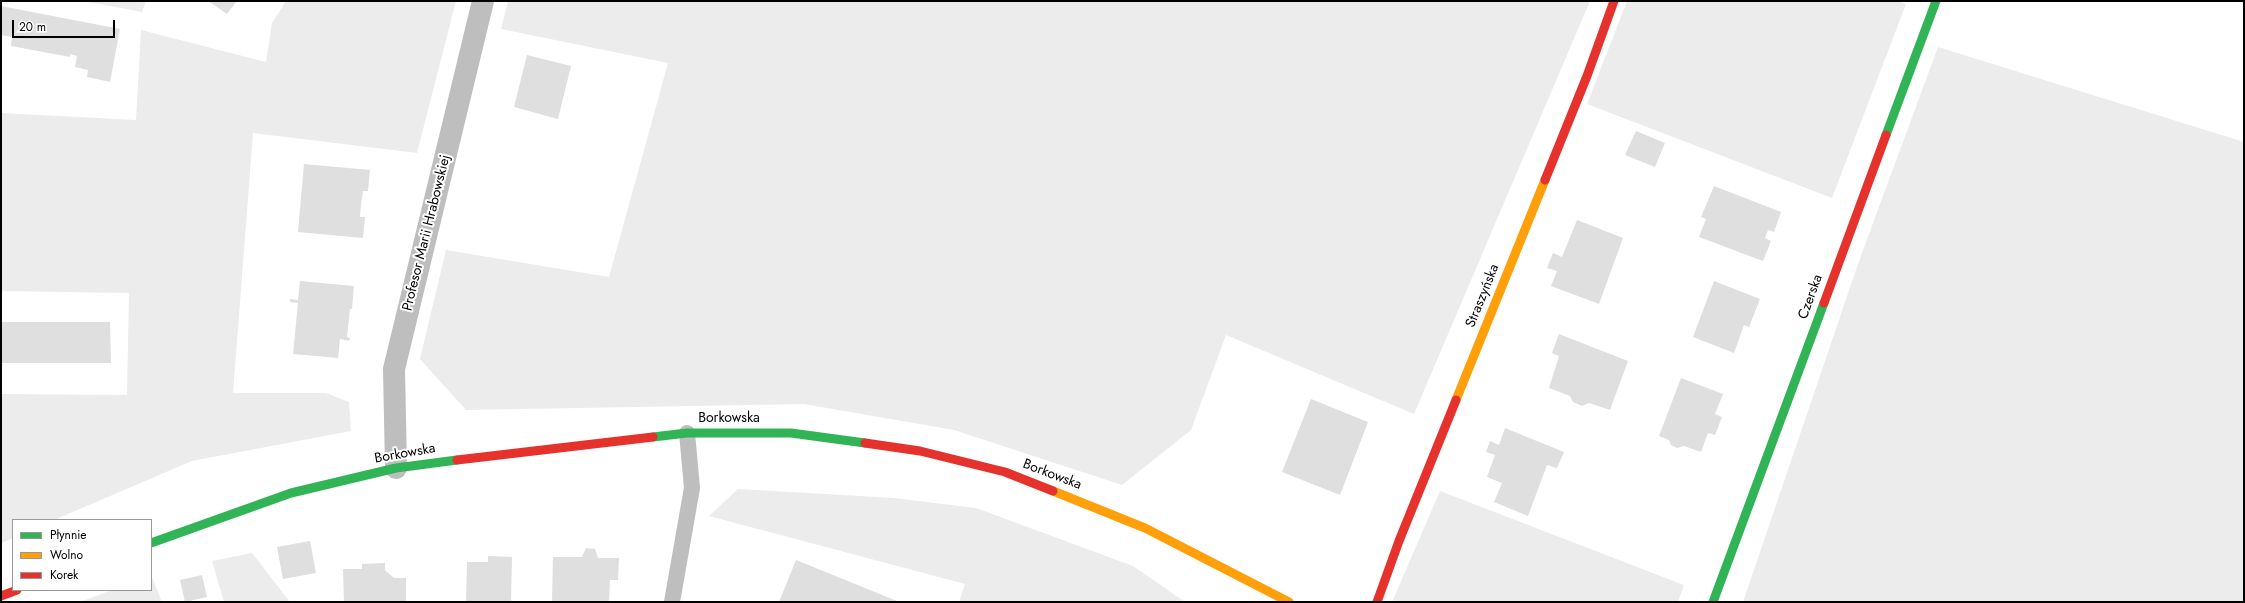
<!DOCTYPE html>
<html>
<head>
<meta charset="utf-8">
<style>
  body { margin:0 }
  #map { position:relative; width:2245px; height:603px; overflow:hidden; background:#fff; font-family:Jost,sans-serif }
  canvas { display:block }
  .frame { position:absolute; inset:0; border:2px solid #000; pointer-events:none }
  .legend { position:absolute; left:12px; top:519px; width:140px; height:72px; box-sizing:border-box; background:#fff; border:1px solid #999; margin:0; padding:5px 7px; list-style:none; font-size:12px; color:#000 }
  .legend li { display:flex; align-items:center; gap:8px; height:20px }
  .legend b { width:20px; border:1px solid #999 }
  .scale { position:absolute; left:12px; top:20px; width:103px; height:18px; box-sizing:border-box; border:2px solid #000; border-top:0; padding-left:5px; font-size:12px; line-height:14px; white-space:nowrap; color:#000; -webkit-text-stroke:3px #fff; paint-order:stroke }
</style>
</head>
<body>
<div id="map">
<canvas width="2245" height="603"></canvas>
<div class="frame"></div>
<ul class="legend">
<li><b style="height:5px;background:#30b455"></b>Płynnie</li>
<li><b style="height:5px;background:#ff9f0a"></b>Wolno</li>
<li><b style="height:5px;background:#e5322d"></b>Korek</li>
</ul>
<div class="scale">20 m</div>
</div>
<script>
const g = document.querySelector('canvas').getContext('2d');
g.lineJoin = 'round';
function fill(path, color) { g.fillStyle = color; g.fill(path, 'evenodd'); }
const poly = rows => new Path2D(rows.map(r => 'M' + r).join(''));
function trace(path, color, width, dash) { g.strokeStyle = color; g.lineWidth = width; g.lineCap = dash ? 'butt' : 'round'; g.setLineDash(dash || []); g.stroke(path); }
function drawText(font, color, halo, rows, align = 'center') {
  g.font = font + ' Jost,sans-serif'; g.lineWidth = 4; g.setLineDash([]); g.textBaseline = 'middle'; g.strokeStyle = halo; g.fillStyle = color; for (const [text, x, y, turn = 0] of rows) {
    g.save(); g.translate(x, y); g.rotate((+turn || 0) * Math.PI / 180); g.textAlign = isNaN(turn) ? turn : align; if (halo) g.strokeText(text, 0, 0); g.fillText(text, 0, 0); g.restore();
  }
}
const green = poly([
  [83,1,146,1,142,12],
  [286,1,456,1,417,153,253,133,233,393,326,393,349,402,351,431,192,461,54,520,13,520,13,538,1,543,1,394,127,395,129,293,1,291,1,113,136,120,141,30,266,62,272,23],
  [508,1,1590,1,1414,414,1226,335,1191,430,1122,485,954,430,804,404,466,410,420,359,446,250,609,277,668,63,501,29],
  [1627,1,1897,1,1906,4,1832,198,1587,104],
  [1938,47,2244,142,2244,602,1743,602,1859,261],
  [738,489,894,498,976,508,1133,566,1185,602,959,602,965,584,709,516],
  [1440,491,1684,585,1678,602,1392,602],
  [252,553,290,602,224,602,212,561],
  [151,575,162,602,80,602,112,590,151,590]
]);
const building = poly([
  [208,1,237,1,227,14],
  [1,6,120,29,110,82,87,77,88,70,75,67,77,56,70,54,70,57,11,46,12,37,1,35],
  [527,55,571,66,558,119,514,107],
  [1636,131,1665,143,1655,167,1625,155],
  [304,164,370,170,368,191,363,191,361,204,360,217,365,217,363,238,298,232],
  [1714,186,1781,212,1774,232,1768,230,1765,238,1771,241,1763,261,1699,237,1706,219,1701,217],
  [1577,220,1623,238,1599,304,1551,286,1557,271,1547,268,1553,253,1562,257],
  [300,281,354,286,352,309,350,309,347,337,350,338,349,341,340,339,338,358,293,354,298,303,290,302,290,299,298,300],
  [1714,281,1760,299,1749,327,1744,325,1734,353,1693,337],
  [1,322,110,322,111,363,1,363],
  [1559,334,1628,361,1610,410,1589,403,1582,406,1573,402,1570,396,1549,388,1559,356,1552,353],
  [1681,378,1723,394,1715,414,1722,417,1715,435,1708,433,1701,452,1684,446,1677,448,1671,445,1669,440,1659,436],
  [1311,399,1368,422,1340,495,1282,472],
  [1505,428,1564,452,1557,468,1547,465,1528,516,1494,502,1502,483,1487,477,1495,455,1486,452,1490,441,1499,445],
  [310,541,316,573,283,579,277,547],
  [586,548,595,549,598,558,619,558,618,580,610,580,609,602,552,602,553,557,582,557],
  [488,556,512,557,511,602,466,602,467,562,488,562],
  [796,560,897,601,896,602,779,602],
  [385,563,385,570,394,578,406,578,406,602,344,602,343,569,362,569,362,564],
  [202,575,207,597,185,602,180,580]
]);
const lane = poly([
  [672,602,692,488,687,433]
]);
const street = poly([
  [396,468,394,369,483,1]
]);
const fast = poly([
  [1886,135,1936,1],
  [653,437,687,433,791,433,865,443],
  [151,543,291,493,396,468,457,460],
  [1713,602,1824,303]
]);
const slow = poly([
  [1456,400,1545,180],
  [1053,491,1145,528,1289,602]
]);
const jam = poly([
  [1545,180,1587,76,1614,1],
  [1824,303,1886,135],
  [865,443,920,451,1005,472,1053,491],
  [457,460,653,437],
  [1,596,17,590],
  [1377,602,1399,541,1456,400]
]);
const streetNames = [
  ["Profesor Marii Hrabowskiej",427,233,-76],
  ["Straszyńska",1483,296,-68],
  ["Czerska",1811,297,-70],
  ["Borkowska",729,419],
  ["Borkowska",405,454,-10],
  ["Borkowska",1052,475,21]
];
fill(green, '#ececec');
fill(building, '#dfdfdf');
trace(lane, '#bebebe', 16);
trace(street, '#bebebe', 22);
trace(fast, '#30b455', 9);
trace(slow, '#ff9f0a', 9);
trace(jam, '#e5322d', 9);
drawText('14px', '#000', '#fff', streetNames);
</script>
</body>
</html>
